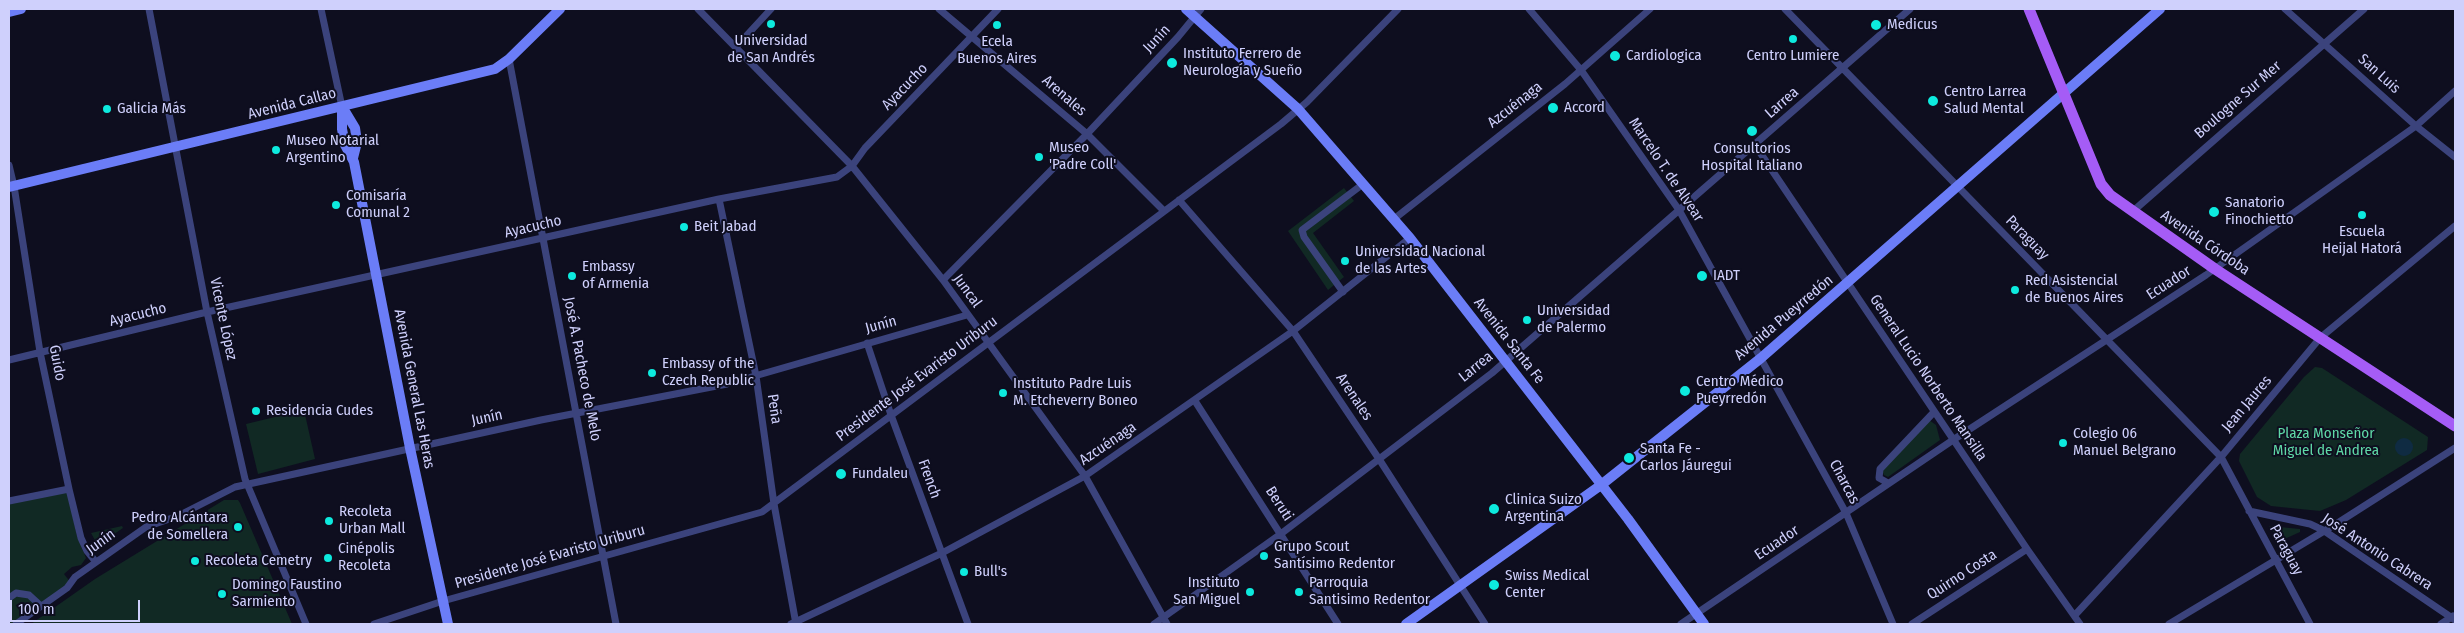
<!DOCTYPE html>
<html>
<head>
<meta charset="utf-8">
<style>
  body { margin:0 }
  #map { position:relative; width:2464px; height:633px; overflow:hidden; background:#0e0e1f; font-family:"Fira Sans Condensed",sans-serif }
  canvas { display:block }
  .frame { position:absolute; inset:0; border:10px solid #cfd0fc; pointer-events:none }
  .scale { position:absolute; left:10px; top:600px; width:130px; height:22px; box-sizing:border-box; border:2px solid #cfd0fc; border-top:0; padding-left:6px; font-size:15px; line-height:18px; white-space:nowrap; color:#cfd0fc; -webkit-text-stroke:4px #0e0e1f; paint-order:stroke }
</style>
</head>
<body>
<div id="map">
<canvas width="2464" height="633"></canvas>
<div class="frame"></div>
<div class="scale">100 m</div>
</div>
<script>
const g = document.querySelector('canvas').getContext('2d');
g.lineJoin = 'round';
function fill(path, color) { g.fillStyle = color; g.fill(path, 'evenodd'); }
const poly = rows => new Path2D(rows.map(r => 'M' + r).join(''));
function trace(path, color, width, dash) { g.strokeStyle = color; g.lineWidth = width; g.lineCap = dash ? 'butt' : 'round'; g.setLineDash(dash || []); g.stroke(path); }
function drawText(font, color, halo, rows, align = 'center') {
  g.font = font + ' "Fira Sans Condensed",sans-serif'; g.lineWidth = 4; g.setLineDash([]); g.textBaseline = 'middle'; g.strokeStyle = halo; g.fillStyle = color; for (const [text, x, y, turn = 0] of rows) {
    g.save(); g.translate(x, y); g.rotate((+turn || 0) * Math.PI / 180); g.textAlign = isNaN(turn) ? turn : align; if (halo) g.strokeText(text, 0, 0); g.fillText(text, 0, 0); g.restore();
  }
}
const green = poly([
  [1344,188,1354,201,1313,233,1344,277,1328,290,1288,231],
  [2315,367,2322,368,2428,437,2427,450,2346,500,2320,511,2271,506,2257,497,2239,461,2240,454,2304,377],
  [304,410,315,459,258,474,246,424],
  [1929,420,1936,425,1940,440,1888,477,1884,475,1882,471],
  [67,490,77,536,86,558,81,565,72,567,64,574,71,583,16,624,9,624,9,501],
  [224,500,238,500,240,503,292,624,31,624,95,579],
  [122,526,123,528,101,543,96,542,91,533],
  [2269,526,2300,529,2300,532,2280,541]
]);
const water = poly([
  '2395 447a9 9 0 1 1 18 0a9 9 0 1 1-18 0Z'
]);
const street = poly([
  [149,9,207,312,245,479,306,624],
  [321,9,342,107],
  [698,9,852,166,943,280,1085,476,1167,624],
  [939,9,1087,134,1164,211],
  [1529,9,1581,70,1679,210,1846,513,1893,624],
  [1785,9,2221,457,2310,624],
  [2285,9,2416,126,2455,157],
  [736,47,771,9],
  [509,59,616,624],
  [1755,145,2027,549,2080,624],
  [9,165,14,186,40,352,69,489,81,538,87,551,96,562],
  [719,199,756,376,774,504,796,624],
  [1179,200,1293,331,1379,459,1485,624],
  [2132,212,2364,9],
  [1394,219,1565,84,1650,9],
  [943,280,1087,134,1178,37,1201,9],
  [1343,292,1304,237,1302,230,1363,184],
  [867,343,891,415,968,624],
  [9,360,207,312,719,199,837,177,852,166,865,148,998,9],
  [1195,401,1338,624],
  [1888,483,1879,478,1880,469,1934,412],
  [9,501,69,489],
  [2249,511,2310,524,2323,530,2455,620],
  [9,598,16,593,29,595,41,606],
  [2075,615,2221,457,2320,338,2455,226],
  [16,624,67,588,75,577,146,527,178,516,235,487,541,420,727,384,967,315],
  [374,624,443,601,762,512,1281,124,1307,102,1398,9],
  [791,624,942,553,1085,476,1293,331,1410,238],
  [1154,624,1282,533,1492,373,1910,9],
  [1681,624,1953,440,2206,275,2416,126,2455,91],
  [1912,624,2027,549],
  [2169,624,2336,524,2455,448],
  [2441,624,2453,616]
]);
const secondary = poly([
  [1186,9,1298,109,1410,238,1628,519,1704,624],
  [9,12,21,9],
  [342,107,342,129,345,145,354,162,410,448,448,624],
  [343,108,355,128,357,142,353,158],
  [9,187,495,69,509,59,560,9],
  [1406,624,1601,485,1761,358,2160,9]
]);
const primary = poly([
  [2029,9,2101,184,2110,195,2215,269,2455,426]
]);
const markers = [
  [771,24,5,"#0deade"],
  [997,25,5,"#0deade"],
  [1876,25,6,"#0deade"],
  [1793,39,5,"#0deade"],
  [1615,56,6,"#0deade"],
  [1172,63,6,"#0deade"],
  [1933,101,6,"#0deade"],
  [1553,108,6,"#0deade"],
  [107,109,5,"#0deade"],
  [1752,131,6,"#0deade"],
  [276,150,5,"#0deade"],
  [1039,157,5,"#0deade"],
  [336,205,5,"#0deade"],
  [2214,212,6,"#0deade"],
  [2362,215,5,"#0deade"],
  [684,227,5,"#0deade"],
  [1345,261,5,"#0deade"],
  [572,276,5,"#0deade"],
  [1702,276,6,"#0deade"],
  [2015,290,5,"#0deade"],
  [1527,320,5,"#0deade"],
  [652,373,5,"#0deade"],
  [1685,391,6,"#0deade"],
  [1003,393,5,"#0deade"],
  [256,411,5,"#0deade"],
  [2063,443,5,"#0deade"],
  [1629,458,6,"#0deade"],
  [841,474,6,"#0deade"],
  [1494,509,6,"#0deade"],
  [329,521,5,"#0deade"],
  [238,527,5,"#0deade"],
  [1264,556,5,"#0deade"],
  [328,558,5,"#0deade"],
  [195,561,5,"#0deade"],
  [964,572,5,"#0deade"],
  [1494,585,6,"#0deade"],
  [1250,592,5,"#0deade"],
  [1299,592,5,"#0deade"],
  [222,594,5,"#0deade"]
];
const poiNames = [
  ["Medicus",1887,25],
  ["Universidad",771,41,"center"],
  ["de San Andrés",771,58,"center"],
  ["Ecela",997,42,"center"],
  ["Buenos Aires",997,59,"center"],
  ["Instituto Ferrero de",1183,54],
  ["Neurología y Sueño",1183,71],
  ["Cardiologica",1626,56],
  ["Centro Lumiere",1793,56,"center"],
  ["Centro Larrea",1944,92],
  ["Salud Mental",1944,109],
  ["Accord",1564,108],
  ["Galicia Más",117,109],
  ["Museo Notarial",286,141],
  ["Argentino",286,158],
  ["Museo",1049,148],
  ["'Padre Coll'",1049,165],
  ["Consultorios",1752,149,"center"],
  ["Hospital Italiano",1752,166,"center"],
  ["Comisaría",346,196],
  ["Comunal 2",346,213],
  ["Sanatorio",2225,203],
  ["Finochietto",2225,220],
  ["Beit Jabad",694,227],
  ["Escuela",2362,232,"center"],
  ["Heijal Hatorá",2362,249,"center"],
  ["Universidad Nacional",1355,252],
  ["de las Artes",1355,269],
  ["Embassy",582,267],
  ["of Armenia",582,284],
  ["IADT",1713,276],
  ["Red Asistencial",2025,281],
  ["de Buenos Aires",2025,298],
  ["Universidad",1537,311],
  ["de Palermo",1537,328],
  ["Embassy of the",662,364],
  ["Czech Republic",662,381],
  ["Centro Médico",1696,382],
  ["Pueyrredón",1696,399],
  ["Instituto Padre Luis",1013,384],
  ["M. Etcheverry Boneo",1013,401],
  ["Residencia Cudes",266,411],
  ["Colegio 06",2073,434],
  ["Manuel Belgrano",2073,451],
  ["Santa Fe -",1640,449],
  ["Carlos Jáuregui",1640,466],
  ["Fundaleu",852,474],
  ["Clinica Suizo",1505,500],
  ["Argentina",1505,517],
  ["Recoleta",339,512],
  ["Urban Mall",339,529],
  ["Pedro Alcántara",228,518,"right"],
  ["de Somellera",228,535,"right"],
  ["Grupo Scout",1274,547],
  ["Santísimo Redentor",1274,564],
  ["Cinépolis",338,549],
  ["Recoleta",338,566],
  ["Recoleta Cemetry",205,561],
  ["Bull's",974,572],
  ["Swiss Medical",1505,576],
  ["Center",1505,593],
  ["Instituto",1240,583,"right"],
  ["San Miguel",1240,600,"right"],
  ["Parroquia",1309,583],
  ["Santisimo Redentor",1309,600],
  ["Domingo Faustino",232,585],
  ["Sarmiento",232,602]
];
const streetNames = [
  ["Junín",1157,39,-47],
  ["San Luis",2379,74,42],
  ["Ayacucho",905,87,-46],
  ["Arenales",1064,96,41],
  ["Boulogne Sur Mer",2238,100,-41],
  ["Larrea",1782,103,-41],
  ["Avenida Callao",292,104,-14],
  ["Azcuénaga",1515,105,-38],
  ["Marcelo T. de Alvear",1666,170,56],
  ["Ayacucho",533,227,-13],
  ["Paraguay",2027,238,46],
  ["Avenida Córdoba",2205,243,34],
  ["Ecuador",2169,283,-33],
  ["Juncal",967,291,54],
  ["Ayacucho",138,315,-14],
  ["Avenida Pueyrredón",1784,318,-40],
  ["Vicente López",223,319,78],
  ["Junín",881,325,-15],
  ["Avenida Santa Fe",1509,341,52],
  ["Guido",57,363,79],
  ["Larrea",1476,367,-39],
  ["José A. Pacheco de Melo",582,369,79],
  ["General Lucio Norberto Mansilla",1928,378,56],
  ["Presidente José Evaristo Uriburu",917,379,-37],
  ["Avenida General Las Heras",414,389,79],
  ["Arenales",1354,397,56],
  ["Jean Jaures",2247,404,-50],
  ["Peña",774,409,82],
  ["Junín",487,418,-12],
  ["Azcuénaga",1108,444,-34],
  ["French",929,479,70],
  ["Charcas",1844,482,62],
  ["Beruti",1279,504,57],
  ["Junín",101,542,-36],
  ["Ecuador",1777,543,-34],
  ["Paraguay",2286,550,62],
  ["José Antonio Cabrera",2377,552,33],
  ["Presidente José Evaristo Uriburu",550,557,-16],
  ["Quirno Costa",1962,575,-33]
];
const parkNames = [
  ["Plaza Monseñor",2326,434],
  ["Miguel de Andrea",2326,451]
];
fill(green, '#112924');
fill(water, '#0f2b42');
trace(street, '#3b437c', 7);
trace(secondary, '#6b7df7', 10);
trace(primary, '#a55cf6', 11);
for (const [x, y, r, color] of markers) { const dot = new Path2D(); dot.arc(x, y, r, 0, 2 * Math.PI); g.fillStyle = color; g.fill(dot); trace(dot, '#0e0e1f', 2); }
drawText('15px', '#cfd0fc', '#0e0e1f', poiNames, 'left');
drawText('15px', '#cfd0fc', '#0e0e1f', streetNames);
drawText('15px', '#5fd8a7', '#0e0e1f', parkNames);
</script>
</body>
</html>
